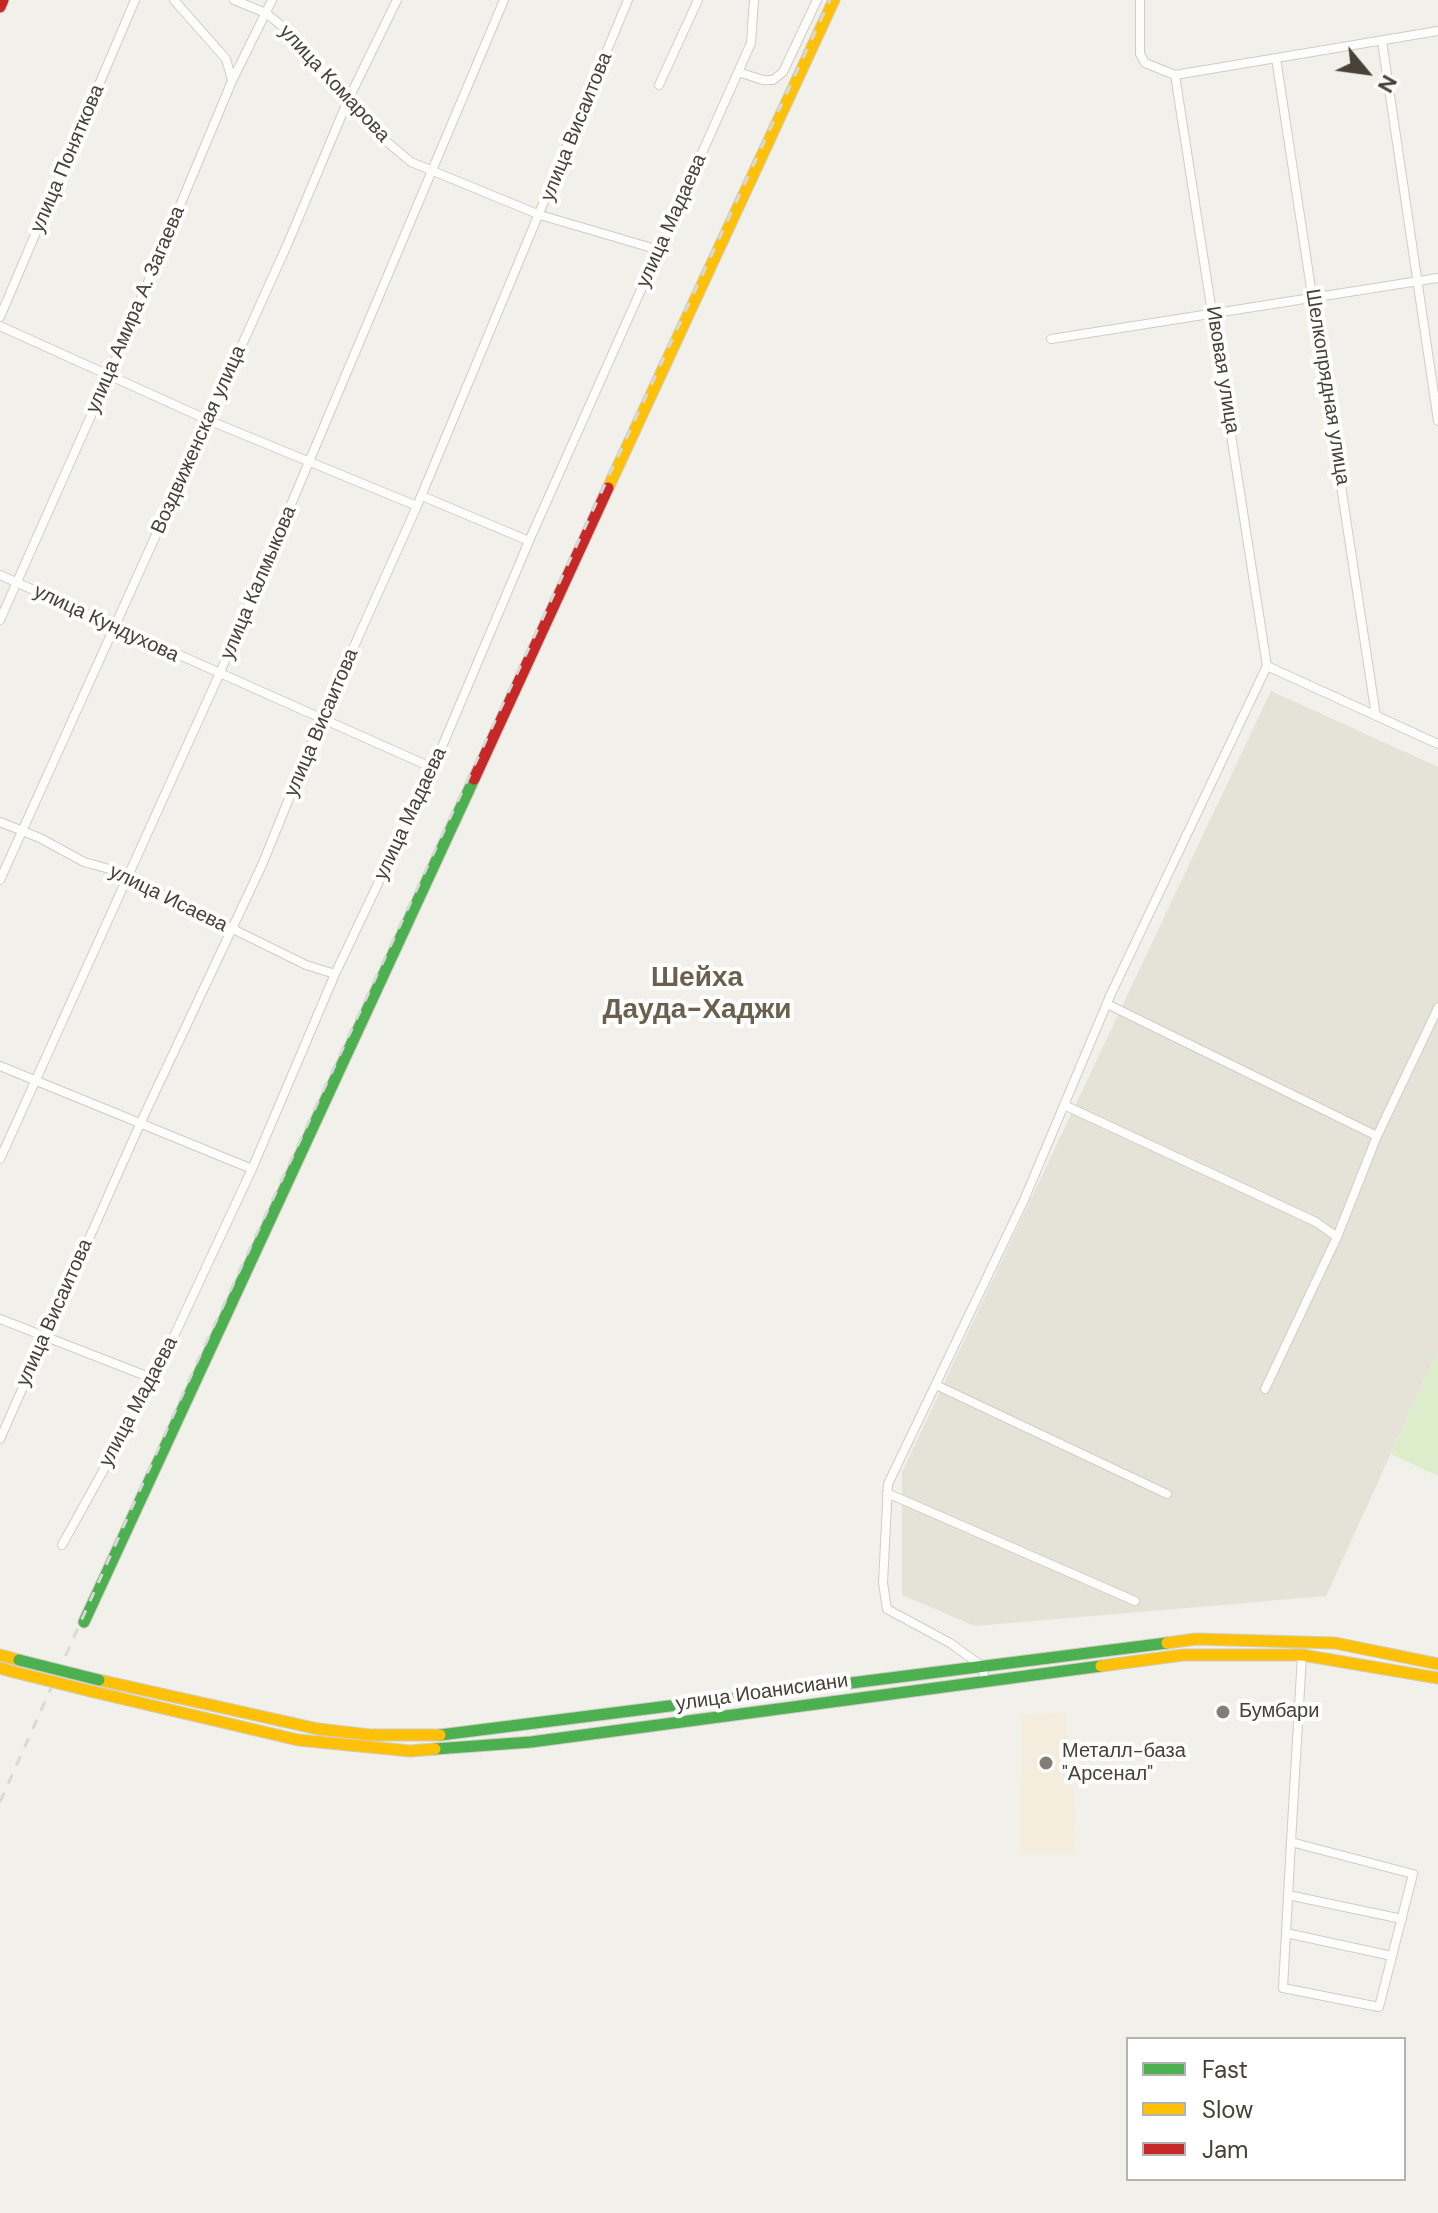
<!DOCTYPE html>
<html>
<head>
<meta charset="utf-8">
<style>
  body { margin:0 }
  #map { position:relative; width:1438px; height:2213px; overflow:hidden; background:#f1f0ea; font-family:"DM Sans",sans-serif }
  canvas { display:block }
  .legend { position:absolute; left:1126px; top:2037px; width:280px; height:144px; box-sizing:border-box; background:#fff; border:2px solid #b5b3af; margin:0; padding:10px 14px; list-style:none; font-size:24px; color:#474136 }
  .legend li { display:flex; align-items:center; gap:16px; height:40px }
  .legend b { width:40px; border:2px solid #b5b3af }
  .north { position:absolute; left:1326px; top:32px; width:80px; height:80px; -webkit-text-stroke:6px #fff; paint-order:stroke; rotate:119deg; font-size:22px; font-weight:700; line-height:32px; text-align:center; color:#474136 }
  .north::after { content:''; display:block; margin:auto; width:28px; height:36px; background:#474136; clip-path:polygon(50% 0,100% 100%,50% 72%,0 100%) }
</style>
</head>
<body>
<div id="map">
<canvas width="1438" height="2213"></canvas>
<ul class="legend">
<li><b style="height:10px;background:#4caf50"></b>Fast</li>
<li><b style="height:10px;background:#ffc107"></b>Slow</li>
<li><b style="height:10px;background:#c62828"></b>Jam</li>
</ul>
<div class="north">N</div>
</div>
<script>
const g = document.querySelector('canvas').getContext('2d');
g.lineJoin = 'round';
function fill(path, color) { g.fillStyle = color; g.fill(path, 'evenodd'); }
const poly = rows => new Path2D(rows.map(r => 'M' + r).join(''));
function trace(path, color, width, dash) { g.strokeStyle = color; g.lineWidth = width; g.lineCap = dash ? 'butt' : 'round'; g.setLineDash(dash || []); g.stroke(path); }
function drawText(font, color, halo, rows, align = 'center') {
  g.font = font + ' "DM Sans",sans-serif'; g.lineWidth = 8; g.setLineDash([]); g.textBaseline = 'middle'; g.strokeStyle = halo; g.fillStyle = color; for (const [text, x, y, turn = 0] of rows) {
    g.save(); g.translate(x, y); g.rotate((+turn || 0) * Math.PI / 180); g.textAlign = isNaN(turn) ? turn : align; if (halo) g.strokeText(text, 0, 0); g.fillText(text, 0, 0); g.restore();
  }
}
const residential = poly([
  [1271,691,1438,767,1438,1350,1326,1596,975,1626,902,1595,902,1472]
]);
const commercial = poly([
  [1065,1712,1076,1811,1074,1853,1020,1853,1021,1716]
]);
const green = poly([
  [1438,1350,1438,1476,1391,1454]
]);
const street = poly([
  [174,0,226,59,232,80],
  [234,0,266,13,283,27,380,136,411,162,540,215,659,250],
  [1140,0,1140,54,1145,63,1175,75,1438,31],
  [1382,41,1438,421],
  [1276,58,1376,716],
  [738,72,763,80,773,80,783,72,817,0],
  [1175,75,1267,666],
  [659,85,698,0],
  [0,317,135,0],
  [0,326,208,420,417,506],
  [1051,339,1438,278],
  [422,496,529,541],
  [0,575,433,768],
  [0,620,110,373,232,81,272,0],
  [1267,666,1438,744],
  [0,822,40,838,84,862,113,870,306,965,335,974],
  [0,880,288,243,348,100,397,0],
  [1107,1004,1377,1136],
  [0,1066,252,1169],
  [1064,1105,1316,1222,1337,1237],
  [0,1159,219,675,504,0],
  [0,1319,154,1379],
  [936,1385,1167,1494],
  [1265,1389,1337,1237,1377,1136,1438,1008],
  [0,1439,140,1124,262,865,321,720,417,506,628,0],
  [887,1493,1135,1601],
  [62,1545,154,1379,252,1169,335,974,433,768,529,541,751,43,754,0],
  [985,1680,982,1666,950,1643,887,1609,883,1583,888,1484,1024,1200,1110,996,1267,666],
  [1291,1842,1413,1874,1379,2007,1283,1988,1291,1842,1302,1655],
  [1288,1895,1402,1919],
  [1286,1933,1392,1956]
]);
const fast = poly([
  [84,1622,474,779],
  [440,1735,1167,1643],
  [435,1749,531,1742,1101,1666]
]);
const slow = poly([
  [608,488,834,0],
  [1167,1643,1196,1639,1335,1643,1438,1664],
  [0,1655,19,1660],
  [1101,1666,1183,1655,1302,1655,1438,1678],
  [0,1668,14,1672],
  [99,1680,318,1729,370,1735,440,1735],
  [94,1692,298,1740,410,1751,435,1749]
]);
const jam = poly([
  [0,7,3,0],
  [474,779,608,488]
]);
const rail = poly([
  [0,1802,199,1358,830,0]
]);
const fastBridge = poly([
  [19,1660,99,1680]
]);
const slowBridge = poly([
  [14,1672,94,1692]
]);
const markers = [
  [1223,1712,8,"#827e75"],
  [1046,1763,8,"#827e75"]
];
const streetNames = [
  ["улица Комарова",334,84,47],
  ["улица Висаитова",577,127,-68],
  ["улица Поняткова",68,159,-67],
  ["улица Мадаева",672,221,-66],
  ["улица Амира А. Загаева",136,310,-67],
  ["Ивовая улица",1222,370,81],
  ["Шелкопрядная улица",1327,387,81],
  ["Воздвиженская улица",199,440,-66],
  ["улица Калмыкова",259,583,-67],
  ["улица Кундухова",106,624,25],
  ["улица Висаитова",322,723,-67],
  ["улица Мадаева",411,814,-65],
  ["улица Исаева",168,899,26],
  ["улица Висаитова",55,1313,-66],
  ["улица Мадаева",139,1402,-62],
  ["улица Иоанисиани",762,1693,-8]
];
const poiNames = [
  ["Бумбари",1239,1712],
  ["Металл-база",1062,1752],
  ["\"Арсенал\"",1062,1775]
];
const districtNames = [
  ["Шейха",697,979],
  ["Дауда-Хаджи",697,1011]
];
fill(residential, '#e5e2d7');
fill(commercial, '#f4ecdd');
fill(green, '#ddecca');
trace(street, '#cfcdc8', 10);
trace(fast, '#d0cdc1', 13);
trace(slow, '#d0cdc1', 13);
trace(jam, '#d0cdc1', 13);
trace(street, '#fdfdfc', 8);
trace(fast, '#4caf50', 11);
trace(slow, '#ffc107', 11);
trace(jam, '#c62828', 11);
trace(rail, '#d9d9d8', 3, [10, 10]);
trace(fastBridge, '#d0cdc1', 13, []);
trace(slowBridge, '#d0cdc1', 13, []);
trace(fastBridge, '#4caf50', 11);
trace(slowBridge, '#ffc107', 11);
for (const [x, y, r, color] of markers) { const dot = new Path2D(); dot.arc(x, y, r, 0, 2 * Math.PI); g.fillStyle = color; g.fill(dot); trace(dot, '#fff', 3); }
drawText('20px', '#474136', '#fff', streetNames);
drawText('20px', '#474136', '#fff', poiNames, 'left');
drawText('bold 28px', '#6a604d', '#fff', districtNames);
</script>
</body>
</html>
